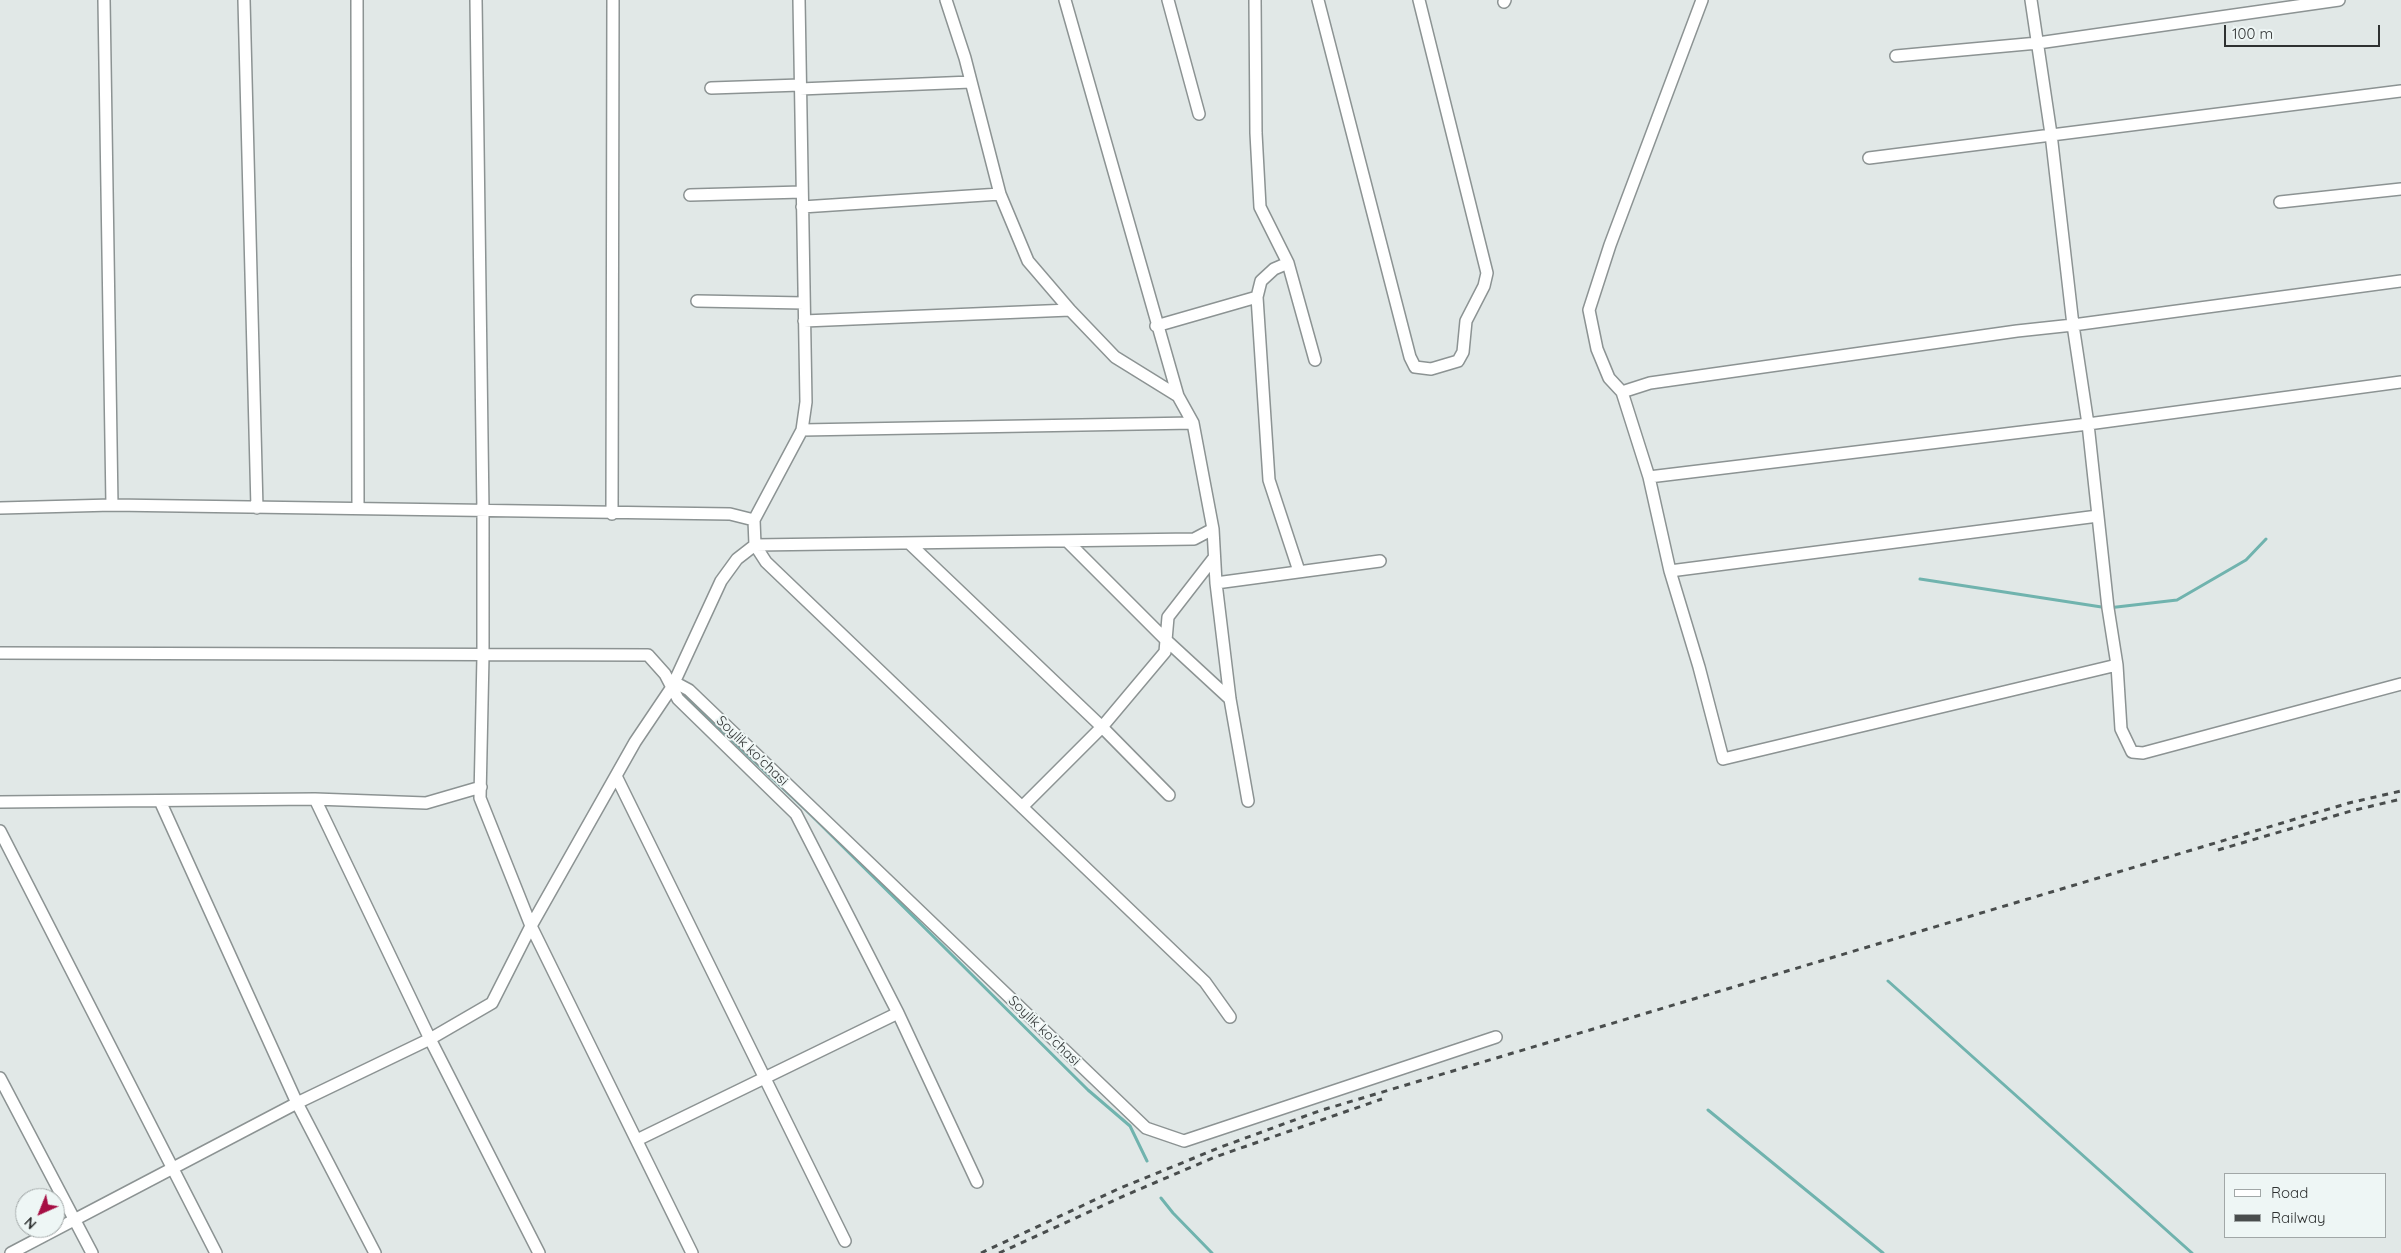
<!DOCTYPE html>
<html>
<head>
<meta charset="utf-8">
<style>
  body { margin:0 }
  #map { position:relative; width:2401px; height:1253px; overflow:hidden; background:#e1e8e7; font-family:Quicksand,sans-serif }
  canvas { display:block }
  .legend { position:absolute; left:2224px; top:1173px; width:162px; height:65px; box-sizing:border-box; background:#eef6f5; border:1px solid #a1a7a7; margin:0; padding:6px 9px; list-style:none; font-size:15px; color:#2e3131 }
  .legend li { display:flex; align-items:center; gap:10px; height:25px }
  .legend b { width:25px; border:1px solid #a1a7a7 }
  .north { position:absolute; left:15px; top:1188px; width:50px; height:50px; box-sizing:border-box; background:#eef6f5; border:1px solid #a1a7a7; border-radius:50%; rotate:224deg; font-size:14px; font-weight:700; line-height:20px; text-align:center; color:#2e3131 }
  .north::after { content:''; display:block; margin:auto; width:18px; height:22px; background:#a60f44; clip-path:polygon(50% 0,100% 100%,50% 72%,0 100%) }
  .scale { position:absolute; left:2224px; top:25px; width:156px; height:22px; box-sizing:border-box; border:2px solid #2e3131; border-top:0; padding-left:6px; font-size:15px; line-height:18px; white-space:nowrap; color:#2e3131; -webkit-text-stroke:4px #eef6f5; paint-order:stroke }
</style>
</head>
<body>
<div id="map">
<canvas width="2401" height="1253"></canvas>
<ul class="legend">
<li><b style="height:6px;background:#fff"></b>Road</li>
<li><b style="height:6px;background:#494d4d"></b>Railway</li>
</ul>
<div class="north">N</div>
<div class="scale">100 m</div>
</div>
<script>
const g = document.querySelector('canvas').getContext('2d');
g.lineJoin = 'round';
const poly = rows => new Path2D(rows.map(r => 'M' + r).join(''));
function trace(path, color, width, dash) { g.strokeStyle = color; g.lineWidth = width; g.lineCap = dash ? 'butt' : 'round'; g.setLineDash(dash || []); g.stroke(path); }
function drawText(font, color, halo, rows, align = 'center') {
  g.font = font + ' Quicksand,sans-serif'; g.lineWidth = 4; g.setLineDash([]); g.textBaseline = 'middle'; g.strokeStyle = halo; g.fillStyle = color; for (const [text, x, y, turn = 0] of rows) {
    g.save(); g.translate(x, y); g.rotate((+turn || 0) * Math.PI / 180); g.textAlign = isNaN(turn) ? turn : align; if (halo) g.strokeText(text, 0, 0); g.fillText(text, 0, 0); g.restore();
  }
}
const stream = poly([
  [1920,579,2108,608,2177,600,2246,560,2266,539],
  [685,696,807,811,1088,1090,1130,1126,1147,1161],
  [1888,981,2192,1253],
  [1708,1110,1883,1253],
  [1161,1198,1173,1213,1212,1253]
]);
const minor = poly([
  [104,0,112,505],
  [244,0,257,508],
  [357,0,358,508],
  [799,0,806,402,802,430,754,520,755,545,766,562,1205,982,1230,1017],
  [946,0,965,58,1000,194,1028,261,1070,310,1115,357,1178,396,1193,423,1213,529,1216,583,1230,699,1248,801],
  [1065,0,1178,396],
  [1168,0,1199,114],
  [1255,0,1256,133,1260,207,1288,263,1315,360],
  [1318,0,1410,357,1415,367,1431,369,1458,361,1463,352,1466,321,1484,286,1487,273,1419,0],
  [1702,0,1610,245,1589,310,1597,349,1609,378,1622,392,1650,383,2017,331,2073,325,2401,281],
  [2031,0,2051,134,2073,325,2088,424,2108,608,2117,665,2121,729,2132,752,2143,753,2401,684],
  [1504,2,1505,0],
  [1896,56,2038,43,2339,0],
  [711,88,800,85],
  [800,89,971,82],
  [1869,158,2401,91],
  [690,195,802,192],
  [2280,202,2401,189],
  [802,207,1000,194],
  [1288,263,1274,269,1261,281,1257,297,1269,480,1299,571],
  [697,301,804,303],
  [804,321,1070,310],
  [1156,326,1257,297],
  [1622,392,1649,477,1670,571,1699,667,1723,759,2117,665],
  [802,430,1193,423],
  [1649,477,2088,424,2401,382],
  [0,508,112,505,730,514,754,520],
  [612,514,613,0],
  [1067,541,1166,640,1230,699],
  [909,543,1102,727,1169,795],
  [1670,571,2098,516],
  [1216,583,1380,561],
  [0,653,648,655,665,674,678,699,796,814,898,1013,977,1182],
  [674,682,689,690,1146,1128,1184,1141,1496,1037],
  [616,776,845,1241],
  [315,799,430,1039,539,1253],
  [160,801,297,1103,375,1253],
  [0,802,315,799,426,803,481,787],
  [1022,807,1102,727,1165,652,1168,617,1213,559],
  [0,831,216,1253],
  [0,1078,92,1253],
  [637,1140,898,1013],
  [11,1253,297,1103,430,1039,492,1003,531,926,480,798,483,656,483,511,476,0],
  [692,1253,531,926,635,742,672,687,721,581,737,559,755,545,1194,539,1213,529]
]);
const rail = poly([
  [2218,850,2351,811,2401,799],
  [981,1253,1118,1189,1221,1147,1319,1111,2349,803,2401,791],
  [999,1253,1126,1195,1215,1157,1382,1099]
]);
const streetNames = [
  ["Soylik ko'chasi",752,751,44],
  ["Soylik ko'chasi",1044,1031,44]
];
trace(stream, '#70b3ae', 3);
trace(minor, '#8c9393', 14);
trace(minor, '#fff', 11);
trace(rail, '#494d4d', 3, [6, 6]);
drawText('14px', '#2e3131', '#eef6f5', streetNames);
</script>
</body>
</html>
